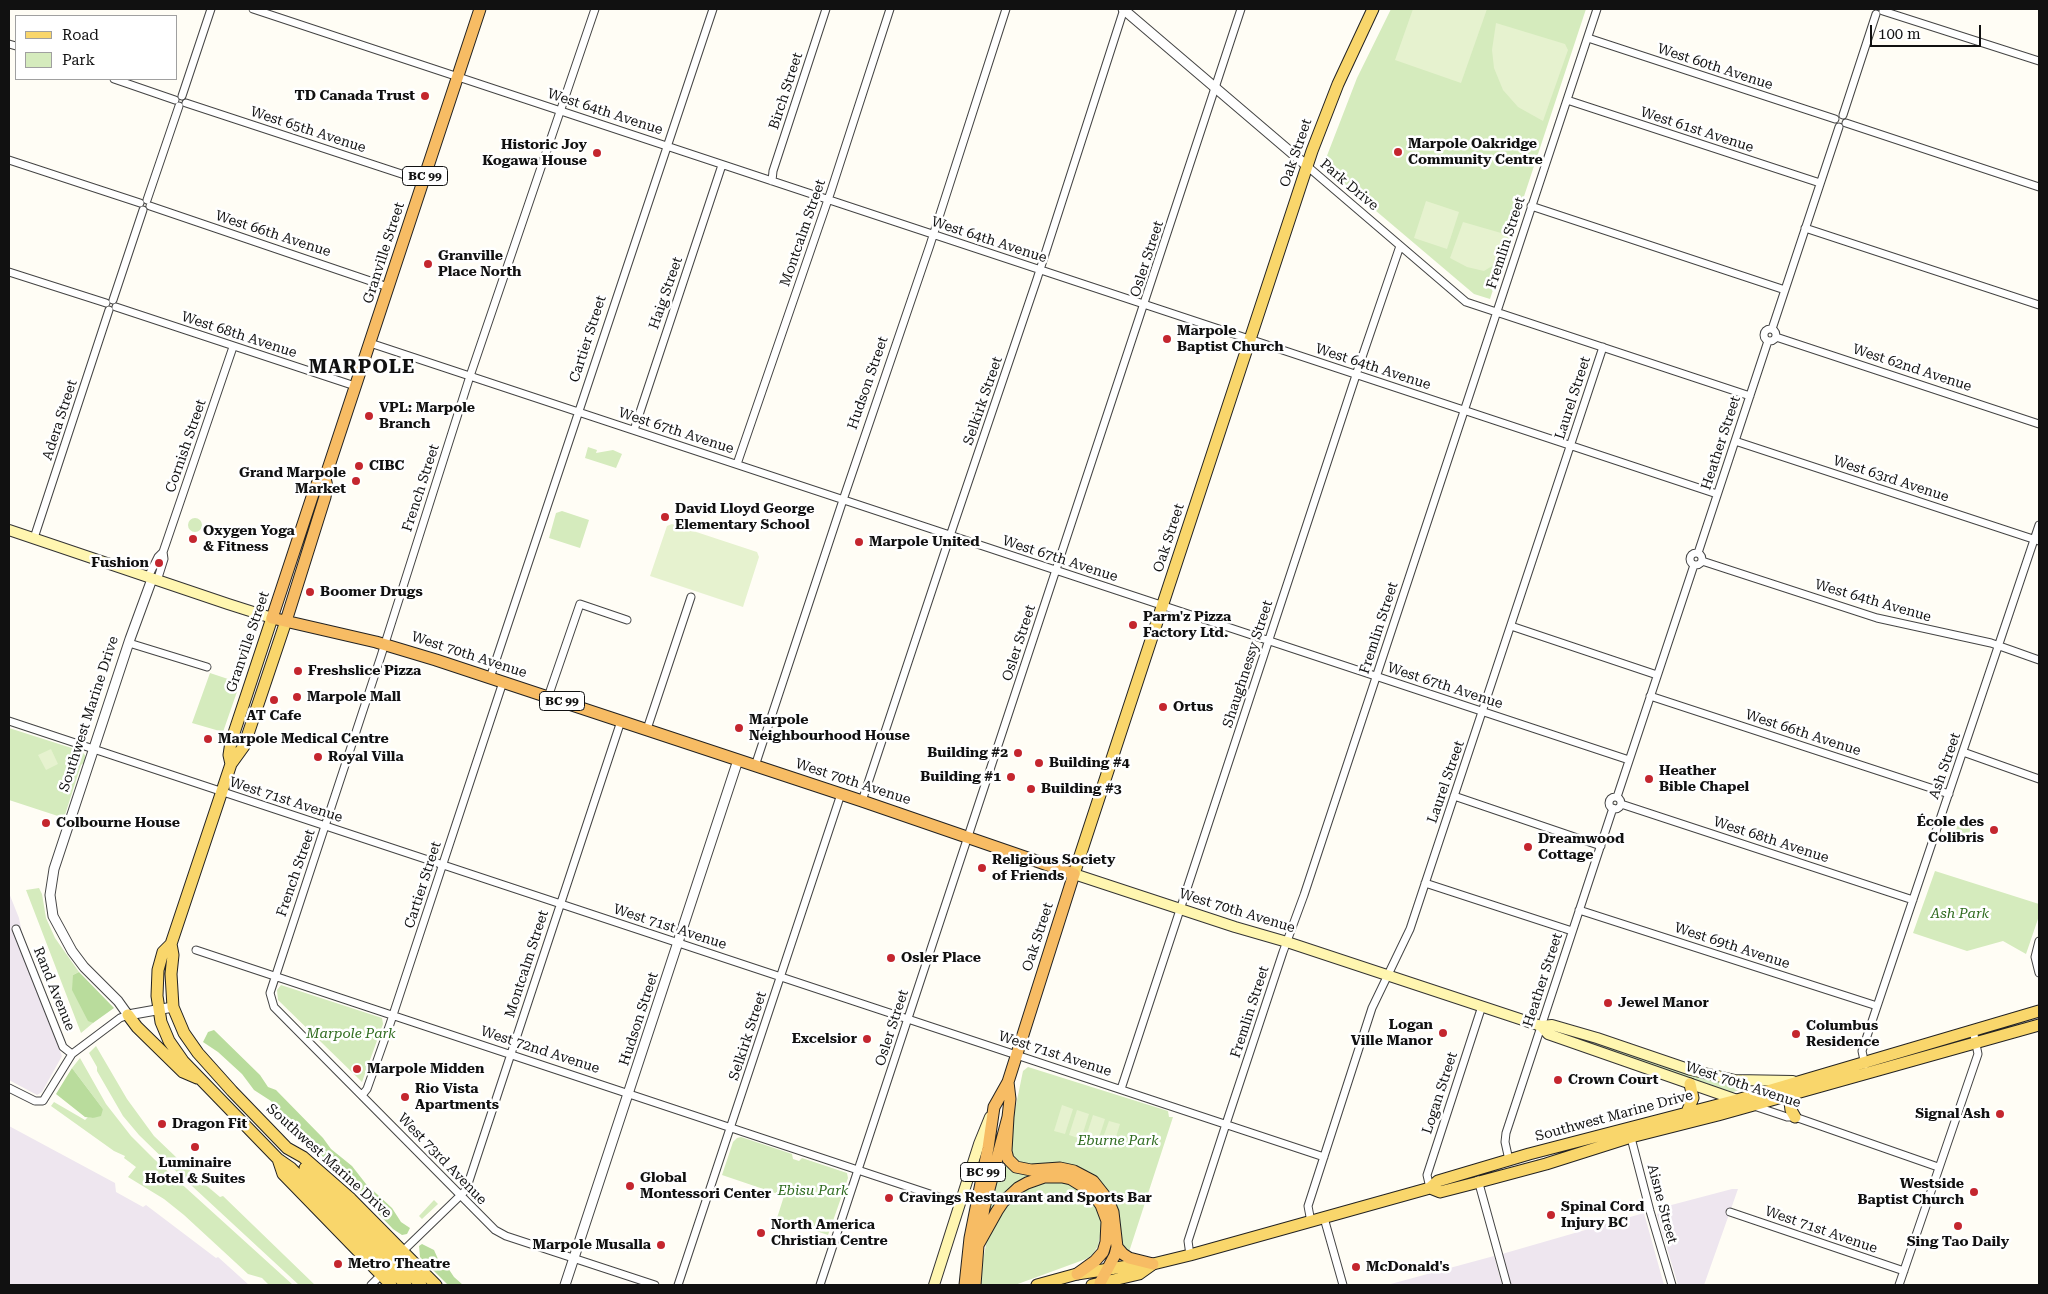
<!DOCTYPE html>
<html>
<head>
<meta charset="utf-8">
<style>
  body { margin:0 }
  #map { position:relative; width:2048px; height:1294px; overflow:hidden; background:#fffdf5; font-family:"Roboto Serif",serif }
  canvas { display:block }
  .frame { position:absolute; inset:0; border:10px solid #111; pointer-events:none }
  .legend { position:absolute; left:15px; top:15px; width:162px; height:65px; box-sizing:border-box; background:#fff; border:1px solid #a0a0a0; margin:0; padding:6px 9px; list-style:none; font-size:15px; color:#111 }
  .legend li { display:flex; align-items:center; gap:10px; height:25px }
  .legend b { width:25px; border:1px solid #a0a0a0 }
  .scale { position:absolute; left:1870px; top:25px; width:111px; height:22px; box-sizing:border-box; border:2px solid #111; border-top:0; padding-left:6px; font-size:15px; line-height:18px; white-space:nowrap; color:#111; -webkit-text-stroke:4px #fff; paint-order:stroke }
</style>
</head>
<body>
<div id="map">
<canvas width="2048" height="1294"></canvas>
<div class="frame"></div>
<ul class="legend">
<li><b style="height:6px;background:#f9d66b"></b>Road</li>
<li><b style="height:14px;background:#d5ebbd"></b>Park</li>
</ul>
<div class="scale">100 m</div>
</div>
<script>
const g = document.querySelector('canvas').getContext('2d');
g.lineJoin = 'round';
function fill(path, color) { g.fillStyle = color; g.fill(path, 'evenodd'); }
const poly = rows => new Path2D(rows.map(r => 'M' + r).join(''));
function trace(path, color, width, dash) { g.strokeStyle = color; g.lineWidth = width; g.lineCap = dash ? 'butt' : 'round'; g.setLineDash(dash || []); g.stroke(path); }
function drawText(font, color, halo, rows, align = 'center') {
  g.font = font + ' "Roboto Serif",serif'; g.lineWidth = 5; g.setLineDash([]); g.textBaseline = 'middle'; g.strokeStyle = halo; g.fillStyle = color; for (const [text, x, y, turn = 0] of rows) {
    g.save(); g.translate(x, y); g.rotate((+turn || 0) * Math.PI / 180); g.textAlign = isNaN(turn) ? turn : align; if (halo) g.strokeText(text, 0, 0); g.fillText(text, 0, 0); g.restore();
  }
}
const industrial = poly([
  [9,893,19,918,22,933,17,940,62,1056,42,1092,37,1095,9,1080],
  [9,1126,115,1183,116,1192,143,1207,146,1205,216,1258,218,1257,249,1285,9,1285],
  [1732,1189,1738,1189,1704,1285,1678,1285,1657,1215,1660,1208],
  [1644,1213,1664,1285,1511,1285,1502,1254],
  [1494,1256,1502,1285,1387,1285]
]);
const green = poly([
  [1391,9,1586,9,1490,299,1474,294,1323,166,1357,78],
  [588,447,597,450,596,453,613,450,622,454,616,468,585,458],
  [562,511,589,520,580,548,549,538,556,513],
  '188 525a7 7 0 1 1 14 0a7 7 0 1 1-14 0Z',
  [210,673,240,683,223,732,192,723],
  [9,728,81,751,85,755,85,762,81,765,64,818,9,800],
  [1964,819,1969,821,1970,831,1965,844,1953,840,1958,824],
  [1935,871,2039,904,2039,916,2026,954,2003,941,1967,951,1913,933],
  [39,888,42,894,46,918,55,938,79,972,73,975,88,1020,93,1023,81,1033,26,890],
  [281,985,382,1018,383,1024,362,1082,278,1000,277,990],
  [1552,1030,1711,1080,1751,1087,1729,1093],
  [96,1046,127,1099,154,1136,201,1181,220,1197,223,1196,315,1285,299,1285,179,1174,139,1135,123,1116,97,1071,97,1067,89,1053],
  [80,1058,106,1104,131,1136,154,1159,293,1285,269,1285,262,1278,248,1274,184,1215,164,1199,128,1177,136,1167,124,1158,125,1156,114,1151,51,1106,54,1102,85,1120,88,1117,93,1118,103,1109,72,1068],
  [1028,1067,1168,1111,1169,1117,1173,1117,1128,1255,1122,1247,1116,1204,1012,1158,1009,1146,1015,1110,1023,1071],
  [741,1137,792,1154,793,1159,799,1161,802,1158,847,1173,848,1178,828,1235,777,1218,784,1196,722,1175,733,1142,737,1138],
  [999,1153,1007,1166,1012,1171,1019,1174,1031,1175,1032,1177,990,1211,990,1198],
  [1053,1180,1069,1183,1091,1196,1101,1217,1103,1230,1101,1231,1098,1246,1092,1255,1086,1259,1015,1285,978,1285,987,1240,999,1214,1022,1191,1038,1182],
  [434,1200,438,1204,422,1219,419,1216]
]);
const forest = poly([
  [79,972,114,1008,93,1023,88,1021,72,990,73,975],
  [214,1030,260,1075,268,1087,276,1090,323,1138,331,1149,352,1166,366,1184,392,1208,401,1222,410,1228,407,1234,402,1235,393,1229,289,1122,271,1101,254,1090,242,1074,218,1052,203,1042,208,1032],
  [72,1068,103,1109,101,1116,93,1118,85,1117,56,1094],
  [422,1244,434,1250,438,1259,444,1262,454,1277,463,1285,448,1285,420,1257,419,1246]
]);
const pitch = poly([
  [1413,9,1487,9,1461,83,1395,60],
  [1496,23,1565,44,1568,50,1543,121,1518,107,1503,90,1494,68,1492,50],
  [1426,201,1459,212,1447,249,1414,238],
  [1463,222,1508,235,1497,263,1484,271,1467,267,1450,258],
  [672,524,757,552,759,557,743,607,650,576,667,526],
  [51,749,58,764,46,770,38,755],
  [1062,1105,1073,1109,1065,1134,1054,1131],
  [1077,1110,1089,1114,1081,1139,1069,1135],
  [1093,1115,1105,1119,1097,1144,1085,1140],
  [1109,1121,1120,1124,1112,1150,1100,1146]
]);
const minor = poly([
  [253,9,1717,494],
  [595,9,470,376,381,656,270,993,274,1007,495,1230,506,1236,655,1285],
  [1883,11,2039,61],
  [1588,38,1835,119],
  [9,44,16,46],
  [114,79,175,100],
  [182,96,211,9],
  [1567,100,1820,183],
  [186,103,423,181],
  [1843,115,1876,14],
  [1846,123,2039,187],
  [9,160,140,203],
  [1307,166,1466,302,1750,396],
  [772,181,773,171,826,9],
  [147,200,179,106],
  [150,206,388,287],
  [1531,206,1785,290],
  [1805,228,2039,305],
  [9,272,106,303],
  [113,300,143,210],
  [116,307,355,386],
  [1772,329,1839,127],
  '1764 335a6 6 0 1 1 12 0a6 6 0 1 1-12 0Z',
  [1776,337,2039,424],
  [370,343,1629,760],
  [634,430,722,165],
  [1735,441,2039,541],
  [737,464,831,191,890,9],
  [34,538,109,310],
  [1698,553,1768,341],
  '1690 559a6 6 0 1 1 12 0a6 6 0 1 1-12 0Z',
  [1702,561,1877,618,1991,643,2039,660],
  [148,577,158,557,163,552],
  [157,581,164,559,163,552,233,347],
  [1511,626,1657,675],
  [129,643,207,667],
  [490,678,713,9],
  [1650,696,1949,794],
  [548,697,580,604,627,620],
  [9,721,1324,1157],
  [647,729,691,597],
  [1963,752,2039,779],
  [755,766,843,500,930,245,1006,9],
  [1454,796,1601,846],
  '1609 803a6 6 0 1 1 12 0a6 6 0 1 1-12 0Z',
  [1617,797,1694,565],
  [862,801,953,527,1037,279,1124,9],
  [1621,804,1913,900],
  [1425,883,1572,931],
  [1579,910,1877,1006],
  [16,929,63,1047,72,1054],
  [2039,941,2035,957,2039,973],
  [196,950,960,1204],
  [1865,1065,1862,1051,2039,525],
  [9,1088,35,1101,43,1101,72,1054,120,1018,128,1015],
  [1121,1089,1359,366,1400,246],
  [363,1094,367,1089,390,1024,503,682],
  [1754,1106,1787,1117,1795,1117,1938,1167],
  [1630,1134,1650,1211,1672,1285],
  [1509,1160,1505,1142,1506,1133,1613,808],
  [1478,1180,1507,1285],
  [1430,1188,1427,1175,1482,1006],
  [1730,1212,1904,1271],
  [1324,1218,1343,1285],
  [1311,1222,1308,1206,1372,1008,1410,929,1603,347],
  [404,1250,466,1190,621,721],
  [1190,1255,1188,1241,1226,1124,1283,952,1304,895,1597,9],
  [371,1285,381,1275],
  [678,1285,841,794],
  [820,1285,1241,9],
  [1899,1285,1978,1054,1973,1030]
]);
const tertiary = poly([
  [1123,9,1307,166],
  [152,579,130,639,54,869,50,895,53,916,72,951,84,967,118,1001,128,1015,173,1007],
  [565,1285,738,760]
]);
const secondary = poly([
  [9,530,228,604,272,618],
  [1074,874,1235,927,1287,942,1541,1026,1552,1025,1597,1038,1691,1070,1735,1080,1793,1081],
  [1541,1026,1548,1034,1740,1101],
  [934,1285,979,1144,990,1117]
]);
const primary = poly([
  [286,621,244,746,231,764,171,944,163,952,158,970,157,996,161,1022,169,1041,183,1061,278,1159,283,1174,391,1285],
  [231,764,229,755,231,742,272,618],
  [1074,874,1312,151,1338,84,1373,9],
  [171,944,173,955,171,974,173,1007,184,1033,198,1053,232,1091,287,1148,303,1157,351,1199,436,1285],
  [128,1015,137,1027,183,1072,197,1078],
  [1789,1095,1791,1110,1795,1117],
  [1687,1112,1693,1098,1690,1084],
  [278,1159,291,1168,406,1285],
  [305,1168,421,1285],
  [1430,1188,1440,1192,1479,1182,1546,1164,1631,1137,1718,1115,2039,1025],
  [1037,1285,1077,1274,1135,1265,1153,1264,1190,1255,1430,1188,1438,1181,1529,1154,1737,1100,2039,1011],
  [1092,1285,1139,1274,1153,1264]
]);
const trunk = poly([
  [325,478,317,484,313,494,272,618,376,642,436,660,862,801,1074,874,1008,1082,994,1107,988,1148,970,1238,965,1285],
  [286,621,325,497,327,487,325,478,480,9],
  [1008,1117,1006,1151,1008,1159,1016,1167,1031,1170,1060,1168,1074,1171,1093,1181,1108,1200,1113,1212,1117,1247,1115,1255,1100,1283],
  [978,1245,997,1211,1003,1202,1018,1188,1027,1183,1044,1177,1062,1177,1071,1179,1092,1192,1101,1205,1107,1221,1106,1242,1103,1252,1095,1261,1077,1274],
  [1117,1247,1123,1254,1129,1258,1153,1264],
  [975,1285,978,1245,984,1208,1008,1117,1010,1099,1008,1082]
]);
const markers = [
  [425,96,5,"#c4262e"],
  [1398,152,5,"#c4262e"],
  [597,153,5,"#c4262e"],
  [428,264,5,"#c4262e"],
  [1167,339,5,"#c4262e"],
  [369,416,5,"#c4262e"],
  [359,466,5,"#c4262e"],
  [356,481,5,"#c4262e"],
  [665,517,5,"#c4262e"],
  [193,539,5,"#c4262e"],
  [859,542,5,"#c4262e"],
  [159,563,5,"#c4262e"],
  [310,592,5,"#c4262e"],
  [1133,625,5,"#c4262e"],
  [298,671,5,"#c4262e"],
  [297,697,5,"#c4262e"],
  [274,700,5,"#c4262e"],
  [1163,707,5,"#c4262e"],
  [739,728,5,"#c4262e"],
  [208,739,5,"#c4262e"],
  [1018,753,5,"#c4262e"],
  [318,757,5,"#c4262e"],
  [1039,763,5,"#c4262e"],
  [1011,777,5,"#c4262e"],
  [1649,779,5,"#c4262e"],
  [1031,789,5,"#c4262e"],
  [46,823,5,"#c4262e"],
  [1994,830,5,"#c4262e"],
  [1528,847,5,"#c4262e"],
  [982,868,5,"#c4262e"],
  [891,958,5,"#c4262e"],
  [1608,1003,5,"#c4262e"],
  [1443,1033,5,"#c4262e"],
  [1796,1034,5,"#c4262e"],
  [867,1039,5,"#c4262e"],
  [357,1069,5,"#c4262e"],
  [1558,1080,5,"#c4262e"],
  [405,1097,5,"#c4262e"],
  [2000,1114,5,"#c4262e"],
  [162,1124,5,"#c4262e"],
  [195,1147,5,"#c4262e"],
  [630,1186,5,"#c4262e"],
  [1974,1192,5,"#c4262e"],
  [889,1198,5,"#c4262e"],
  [1551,1215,5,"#c4262e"],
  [1958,1226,5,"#c4262e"],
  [761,1233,5,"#c4262e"],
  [661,1245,5,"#c4262e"],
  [338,1264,5,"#c4262e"],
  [1356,1267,5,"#c4262e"]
];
const shields = [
  [425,176,45],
  [562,701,45],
  [983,1172,45]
];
const shieldNames = [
  ["BC 99",425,176],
  ["BC 99",562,701],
  ["BC 99",983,1172]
];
const streetNames = [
  ["West 60th Avenue",1715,67,18],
  ["Birch Street",786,91,-72],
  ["West 64th Avenue",605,112,18],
  ["West 65th Avenue",308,130,18],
  ["West 61st Avenue",1697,130,18],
  ["Oak Street",1296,153,-71],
  ["Park Drive",1349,185,40],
  ["Montcalm Street",803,233,-71],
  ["West 66th Avenue",273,234,18],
  ["West 64th Avenue",989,240,18],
  ["Fremlin Street",1506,243,-72],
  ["Granville Street",384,253,-72],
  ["Osler Street",1147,259,-72],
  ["Haig Street",666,293,-71],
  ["West 68th Avenue",239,335,18],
  ["Cartier Street",588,339,-72],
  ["West 64th Avenue",1373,367,18],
  ["West 62nd Avenue",1912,368,18],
  ["Hudson Street",868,383,-71],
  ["Laurel Street",1573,398,-72],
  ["Selkirk Street",983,401,-71],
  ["Adera Street",60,420,-72],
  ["West 67th Avenue",676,431,18],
  ["Heather Street",1721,443,-72],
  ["Cornish Street",186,446,-71],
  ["West 63rd Avenue",1891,479,18],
  ["French Street",421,488,-72],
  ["Oak Street",1169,538,-72],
  ["West 67th Avenue",1060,559,18],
  ["West 64th Avenue",1873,601,16],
  ["Fremlin Street",1379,628,-72],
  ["Granville Street",248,642,-71],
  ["Osler Street",1019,643,-72],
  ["West 70th Avenue",469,655,18],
  ["Shaughnessy Street",1248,664,-72],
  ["West 67th Avenue",1445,686,18],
  ["Southwest Marine Drive",89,714,-72],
  ["West 66th Avenue",1803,733,18],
  ["Ash Street",1945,766,-71],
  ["West 70th Avenue",853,782,18],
  ["Laurel Street",1446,782,-71],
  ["West 71st Avenue",286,800,18],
  ["West 68th Avenue",1771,840,18],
  ["French Street",296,873,-71],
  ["Cartier Street",423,885,-72],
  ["West 70th Avenue",1237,911,17],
  ["West 71st Avenue",670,927,18],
  ["Oak Street",1038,937,-72],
  ["West 69th Avenue",1732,946,18],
  ["Montcalm Street",527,964,-72],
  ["Heather Street",1543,980,-72],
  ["Rand Avenue",54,989,68],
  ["Fremlin Street",1250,1012,-72],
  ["Hudson Street",639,1019,-72],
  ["Osler Street",892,1028,-72],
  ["Selkirk Street",748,1036,-72],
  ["West 72nd Avenue",540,1050,18],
  ["West 71st Avenue",1055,1054,18],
  ["West 70th Avenue",1743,1085,18],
  ["Logan Street",1440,1093,-72],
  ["Southwest Marine Drive",1614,1116,-15],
  ["West 73rd Avenue",442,1159,46],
  ["Southwest Marine Drive",329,1161,42],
  ["Aisne Street",1662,1204,75],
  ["West 71st Avenue",1821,1230,19]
];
const poiNames = [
  ["TD Canada Trust",415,96,"right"],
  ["Marpole Oakridge",1408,144],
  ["Community Centre",1408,160],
  ["Historic Joy",587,145,"right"],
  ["Kogawa House",587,161,"right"],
  ["Granville",438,256],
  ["Place North",438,272],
  ["Marpole",1177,331],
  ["Baptist Church",1177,347],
  ["VPL: Marpole",379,408],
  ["Branch",379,424],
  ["CIBC",369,466],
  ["Grand Marpole",346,473,"right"],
  ["Market",346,489,"right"],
  ["David Lloyd George",675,509],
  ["Elementary School",675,525],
  ["Oxygen Yoga",203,531],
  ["& Fitness",203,547],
  ["Marpole United",869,542],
  ["Fushion",149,563,"right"],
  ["Boomer Drugs",320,592],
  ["Parm'z Pizza",1143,617],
  ["Factory Ltd.",1143,633],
  ["Freshslice Pizza",308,671],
  ["Marpole Mall",307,697],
  ["Ortus",1173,707],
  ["AT Cafe",274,716,"center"],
  ["Marpole",749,720],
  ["Neighbourhood House",749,736],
  ["Marpole Medical Centre",218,739],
  ["Building #2",1008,753,"right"],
  ["Royal Villa",328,757],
  ["Building #4",1049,763],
  ["Heather",1659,771],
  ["Bible Chapel",1659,787],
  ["Building #1",1001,777,"right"],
  ["Building #3",1041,789],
  ["École des",1984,822,"right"],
  ["Colibris",1984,838,"right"],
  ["Colbourne House",56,823],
  ["Dreamwood",1538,839],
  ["Cottage",1538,855],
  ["Religious Society",992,860],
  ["of Friends",992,876],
  ["Osler Place",901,958],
  ["Jewel Manor",1618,1003],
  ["Logan",1433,1025,"right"],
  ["Ville Manor",1433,1041,"right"],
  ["Columbus",1806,1026],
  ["Residence",1806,1042],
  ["Excelsior",857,1039,"right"],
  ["Marpole Midden",367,1069],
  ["Crown Court",1568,1080],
  ["Rio Vista",415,1089],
  ["Apartments",415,1105],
  ["Signal Ash",1990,1114,"right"],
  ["Dragon Fit",172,1124],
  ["Luminaire",195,1163,"center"],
  ["Hotel & Suites",195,1179,"center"],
  ["Global",640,1178],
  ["Montessori Center",640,1194],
  ["Westside",1964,1184,"right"],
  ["Baptist Church",1964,1200,"right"],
  ["Cravings Restaurant and Sports Bar",899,1198],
  ["Spinal Cord",1561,1207],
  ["Injury BC",1561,1223],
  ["North America",771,1225],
  ["Christian Centre",771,1241],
  ["Sing Tao Daily",1958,1242,"center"],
  ["Marpole Musalla",651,1245,"right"],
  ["Metro Theatre",348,1264],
  ["McDonald's",1366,1267]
];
const parkNames = [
  ["Ash Park",1960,914],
  ["Marpole Park",351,1034],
  ["Eburne Park",1118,1141],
  ["Ebisu Park",813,1191]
];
const districtNames = [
  ["MARPOLE",362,367]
];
fill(industrial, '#eee6ef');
fill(green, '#d5ebbd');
fill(forest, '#b9dc9c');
fill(pitch, '#e6f2cf');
trace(minor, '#444', 9);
trace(tertiary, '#444', 11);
trace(secondary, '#333', 12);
trace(primary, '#222', 13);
trace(trunk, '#222', 13);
trace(minor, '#fff', 7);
trace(tertiary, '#fff', 9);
trace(secondary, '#fff6b0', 10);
trace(primary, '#f9d66b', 11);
trace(trunk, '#f7bc64', 11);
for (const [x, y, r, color] of markers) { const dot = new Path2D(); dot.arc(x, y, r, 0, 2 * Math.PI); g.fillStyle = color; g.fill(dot); trace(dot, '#fff', 2); }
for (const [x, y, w] of shields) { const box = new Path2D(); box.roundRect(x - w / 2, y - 9.5, w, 19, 4); g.fillStyle = '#fff'; g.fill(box); trace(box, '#111', 1); }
drawText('bold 12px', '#111', null, shieldNames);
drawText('14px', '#111', '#fff', streetNames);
drawText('bold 14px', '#111', '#fff', poiNames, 'left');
drawText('italic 14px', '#2f6b1f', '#fff', parkNames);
g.letterSpacing = '1px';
drawText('bold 19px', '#111', '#fff', districtNames);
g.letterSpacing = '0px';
</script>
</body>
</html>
